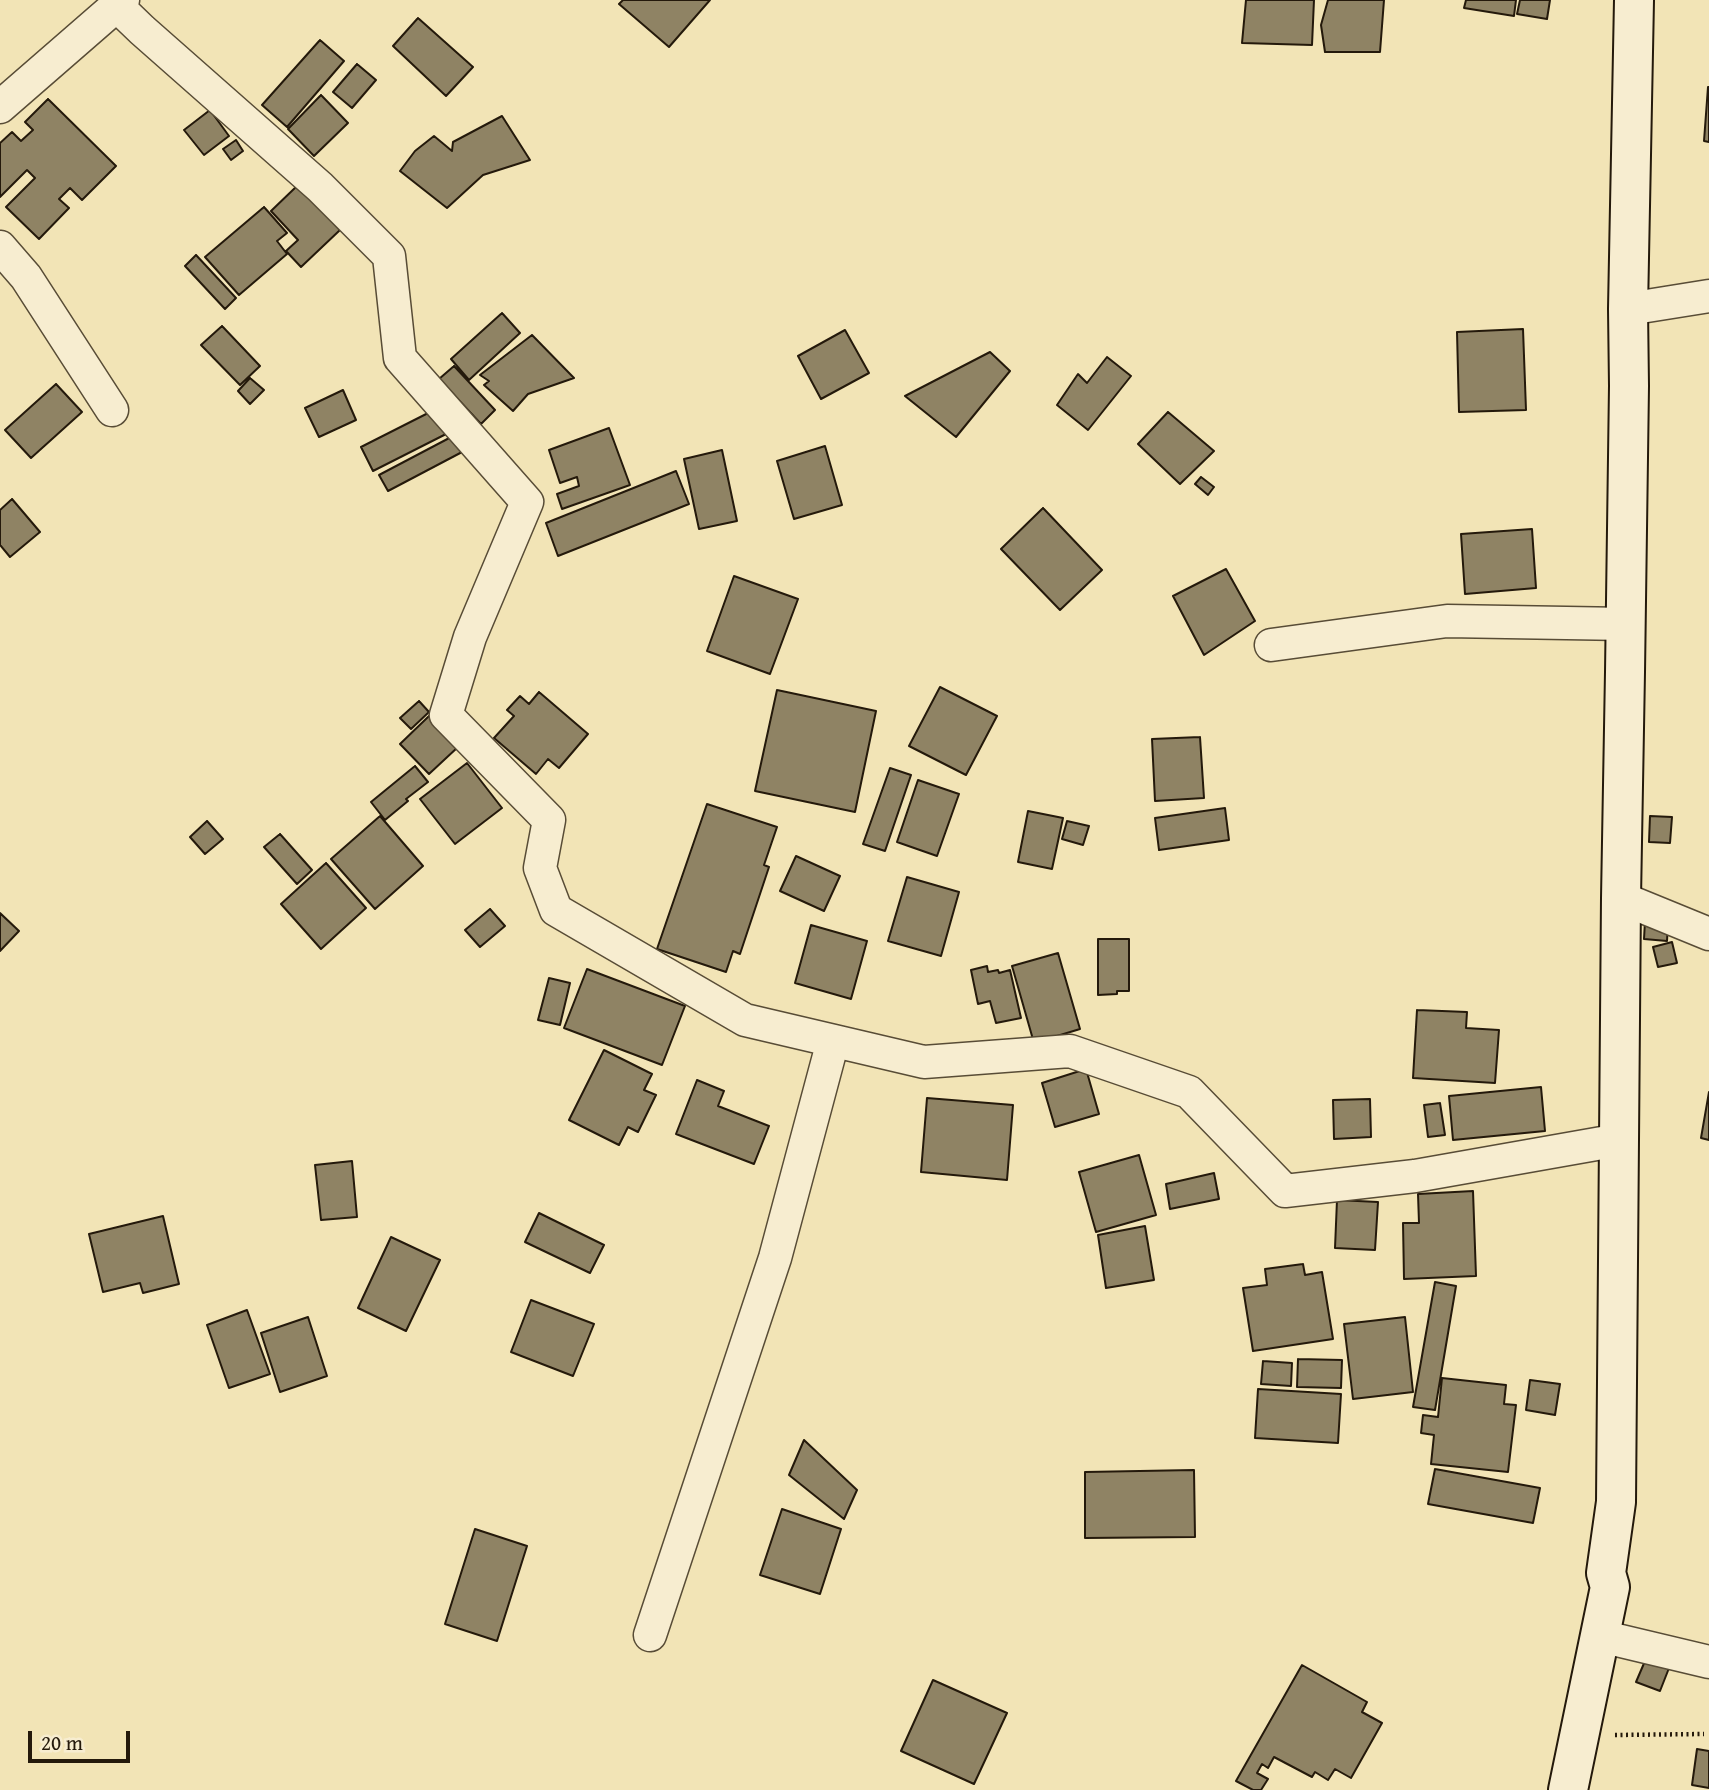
<!DOCTYPE html>
<html>
<head>
<meta charset="utf-8">
<style>
  body { margin:0 }
  #map { position:relative; width:1709px; height:1790px; overflow:hidden; background:#f2e4b6; font-family:"Gentium Book Plus",serif }
  canvas { display:block }
  .scale { position:absolute; left:28px; top:1731px; width:102px; height:32px; box-sizing:border-box; border:4px solid #24190b; border-top:0; padding-left:9px; font-size:21px; line-height:24px; white-space:nowrap; color:#24190b; -webkit-text-stroke:5px #f7edd0; paint-order:stroke }
</style>
</head>
<body>
<div id="map">
<canvas width="1709" height="1790"></canvas>
<div class="scale">20 m</div>
</div>
<script>
const g = document.querySelector('canvas').getContext('2d');
g.lineJoin = 'round';
function fill(path, color) { g.fillStyle = color; g.fill(path, 'evenodd'); }
const poly = rows => new Path2D(rows.map(r => 'M' + r).join(''));
function trace(path, color, width, dash) { g.strokeStyle = color; g.lineWidth = width; g.lineCap = dash ? 'butt' : 'round'; g.setLineDash(dash || []); g.stroke(path); }
const building = poly([
  [623,0,710,0,669,47,619,4,623,0],
  [1246,0,1314,0,1312,45,1242,43,1246,0],
  [1328,0,1384,0,1380,52,1325,52,1321,25,1328,0],
  [1466,0,1516,0,1514,16,1464,8,1466,0],
  [1520,0,1550,0,1547,19,1517,14,1520,0],
  [418,18,473,67,446,96,393,46,418,18],
  [320,40,344,61,287,127,262,105,320,40],
  [357,64,376,80,352,108,333,92,357,64],
  [1708,87,1709,87,1709,142,1704,141,1708,87],
  [321,95,348,123,314,156,288,129,321,95],
  [48,99,116,166,82,200,70,188,59,199,69,208,39,239,6,207,35,178,27,170,0,197,0,143,12,132,21,141,33,130,25,122,48,99],
  [210,110,229,136,204,155,184,130,210,110],
  [502,116,530,160,483,175,447,208,400,171,415,151,434,136,452,151,453,142,502,116],
  [236,140,243,151,231,160,223,149,236,140],
  [298,185,340,230,301,267,286,251,298,240,271,211,298,185],
  [264,207,287,233,277,241,287,254,239,295,205,257,264,207],
  [196,255,236,298,225,309,185,266,196,255],
  [502,313,520,333,469,380,451,359,502,313],
  [222,326,260,366,240,385,201,345,222,326],
  [1523,329,1526,410,1459,412,1457,332,1523,329],
  [845,330,869,373,821,399,798,356,845,330],
  [532,335,574,378,528,394,513,411,484,385,489,381,480,375,532,335],
  [990,352,1010,371,956,437,905,396,990,352],
  [1107,357,1131,376,1088,430,1057,405,1078,374,1087,383,1107,357],
  [454,366,495,410,481,424,439,379,454,366],
  [250,378,264,390,250,404,238,391,250,378],
  [56,384,82,412,31,458,5,430,56,384],
  [343,390,356,420,319,437,305,408,343,390],
  [440,407,452,431,373,471,361,447,440,407],
  [1168,412,1214,451,1180,484,1138,444,1168,412],
  [609,428,630,485,562,509,557,494,579,486,577,477,560,483,549,450,609,428],
  [455,435,464,451,388,491,379,475,455,435],
  [825,446,842,505,794,519,777,461,825,446],
  [722,450,737,521,699,529,684,459,722,450],
  [676,471,689,504,558,556,546,523,676,471],
  [1201,477,1214,487,1208,495,1195,484,1201,477],
  [12,499,40,532,10,557,0,545,0,510,12,499],
  [1043,508,1102,570,1060,610,1001,549,1043,508],
  [1532,529,1536,588,1465,594,1461,534,1532,529],
  [1226,569,1255,621,1204,655,1173,596,1226,569],
  [734,576,798,599,770,674,707,651,734,576],
  [940,687,997,716,966,775,909,746,940,687],
  [777,690,876,711,855,812,755,791,777,690],
  [539,692,588,734,559,768,548,759,536,774,494,738,514,716,507,710,520,696,529,704,539,692],
  [419,701,429,712,411,729,400,718,419,701],
  [429,716,458,747,429,774,400,744,429,716],
  [1200,737,1204,798,1155,801,1152,739,1200,737],
  [467,763,502,808,455,844,420,799,467,763],
  [415,766,428,782,406,799,408,801,385,820,371,802,415,766],
  [890,768,911,775,885,851,863,844,890,768],
  [918,780,959,794,937,856,897,842,918,780],
  [707,804,777,827,764,865,769,867,740,954,733,951,726,972,657,949,707,804],
  [1225,808,1229,840,1159,850,1155,818,1225,808],
  [1028,811,1063,818,1052,869,1018,862,1028,811],
  [380,816,423,866,375,909,331,859,380,816],
  [1650,816,1672,817,1670,843,1649,842,1650,816],
  [207,821,223,839,205,854,190,837,207,821],
  [1067,821,1089,826,1083,845,1062,839,1067,821],
  [280,834,312,870,297,884,264,847,280,834],
  [796,856,840,876,824,911,780,891,796,856],
  [326,863,366,908,321,949,281,904,326,863],
  [907,877,959,892,941,956,888,941,907,877],
  [490,909,505,926,480,947,465,930,490,909],
  [0,913,19,931,0,951,0,913],
  [1645,921,1668,923,1667,941,1644,939,1645,921],
  [811,925,867,941,851,999,795,983,811,925],
  [1098,939,1129,939,1129,991,1117,991,1117,994,1098,995,1098,939],
  [1672,942,1677,963,1658,967,1653,947,1672,942],
  [1058,953,1080,1029,1034,1043,1012,966,1058,953],
  [987,966,988,972,998,970,999,973,1010,970,1021,1018,996,1023,990,1001,978,1004,971,970,987,966],
  [587,969,685,1006,662,1065,564,1028,587,969],
  [549,978,570,983,560,1025,538,1020,549,978],
  [1417,1010,1467,1012,1466,1028,1499,1030,1495,1083,1413,1078,1417,1010],
  [604,1050,652,1074,644,1090,656,1095,638,1132,628,1127,619,1145,569,1120,604,1050],
  [1086,1069,1099,1114,1055,1127,1042,1083,1086,1069],
  [697,1080,724,1091,718,1106,769,1126,754,1164,676,1134,697,1080],
  [1541,1087,1545,1131,1453,1140,1449,1096,1541,1087],
  [1709,1092,1709,1140,1701,1138,1709,1092],
  [927,1098,1013,1105,1007,1180,921,1172,927,1098],
  [1370,1099,1371,1137,1334,1139,1333,1100,1370,1099],
  [1440,1103,1445,1135,1428,1137,1424,1105,1440,1103],
  [1139,1155,1156,1215,1096,1232,1079,1172,1139,1155],
  [352,1161,357,1217,321,1220,315,1165,352,1161],
  [1214,1173,1219,1199,1170,1209,1166,1184,1214,1173],
  [1473,1191,1476,1276,1404,1279,1403,1223,1419,1223,1418,1194,1473,1191],
  [1337,1200,1378,1202,1375,1250,1335,1248,1337,1200],
  [539,1213,604,1245,590,1273,525,1242,539,1213],
  [163,1216,179,1284,143,1293,140,1283,103,1292,89,1234,163,1216],
  [1145,1226,1154,1280,1106,1288,1098,1235,1145,1226],
  [391,1237,440,1260,406,1331,358,1308,391,1237],
  [1303,1264,1305,1275,1322,1272,1333,1339,1253,1351,1243,1288,1267,1285,1265,1269,1303,1264],
  [1435,1282,1456,1286,1435,1410,1413,1407,1435,1282],
  [531,1300,594,1324,573,1376,511,1352,531,1300],
  [247,1310,270,1374,229,1388,207,1325,247,1310],
  [308,1317,327,1376,280,1392,261,1333,308,1317],
  [1405,1317,1413,1392,1353,1399,1344,1324,1405,1317],
  [1298,1359,1342,1360,1341,1388,1297,1387,1298,1359],
  [1263,1361,1292,1363,1291,1386,1261,1384,1263,1361],
  [1442,1378,1506,1385,1504,1404,1516,1405,1508,1472,1431,1464,1434,1435,1421,1433,1423,1415,1438,1417,1442,1378],
  [1530,1380,1560,1384,1555,1415,1526,1410,1530,1380],
  [1258,1389,1341,1394,1338,1443,1255,1438,1258,1389],
  [804,1440,857,1490,844,1519,789,1475,804,1440],
  [1435,1469,1540,1488,1533,1523,1428,1504,1435,1469],
  [1194,1470,1195,1537,1085,1538,1085,1472,1194,1470],
  [782,1509,841,1529,820,1594,760,1575,782,1509],
  [475,1529,527,1546,497,1641,445,1624,475,1529],
  [1648,1654,1671,1663,1660,1691,1636,1682,1648,1654],
  [1302,1665,1367,1702,1362,1712,1382,1723,1351,1778,1335,1769,1328,1780,1315,1772,1312,1777,1274,1757,1268,1768,1262,1764,1257,1773,1268,1779,1261,1790,1253,1790,1236,1781,1302,1665],
  [933,1680,1007,1713,974,1784,901,1751,933,1680],
  [1697,1749,1709,1751,1709,1788,1692,1785,1697,1749]
]);
const path = poly([
  [1615,1735,1704,1734]
]);
const street = poly([
  [117,6,142,30,320,187,389,256,400,358,527,502,470,637,446,715,549,820,540,868,556,910,745,1020,924,1062,1070,1051,1189,1092,1285,1191,1415,1176,1619,1140],
  [0,107,123,0],
  [0,247,26,277,112,410],
  [1628,309,1709,296],
  [1271,645,1447,621,1626,624],
  [1621,898,1709,934],
  [650,1635,775,1258,833,1041],
  [1600,1636,1709,1662]
]);
const secondary = poly([
  [1568,1790,1610,1587,1606,1573,1616,1502,1621,898,1625,672,1629,386,1628,309,1634,0]
]);
fill(building, '#8f8364');
trace(building, '#24190b', 2);
trace(street, '#584c36', 35);
trace(secondary, '#24190b', 42);
trace(path, '#24190b', 4.5, [2, 3.5]);
trace(street, '#f7edd0', 32);
trace(secondary, '#f7edd0', 38);
</script>
</body>
</html>
